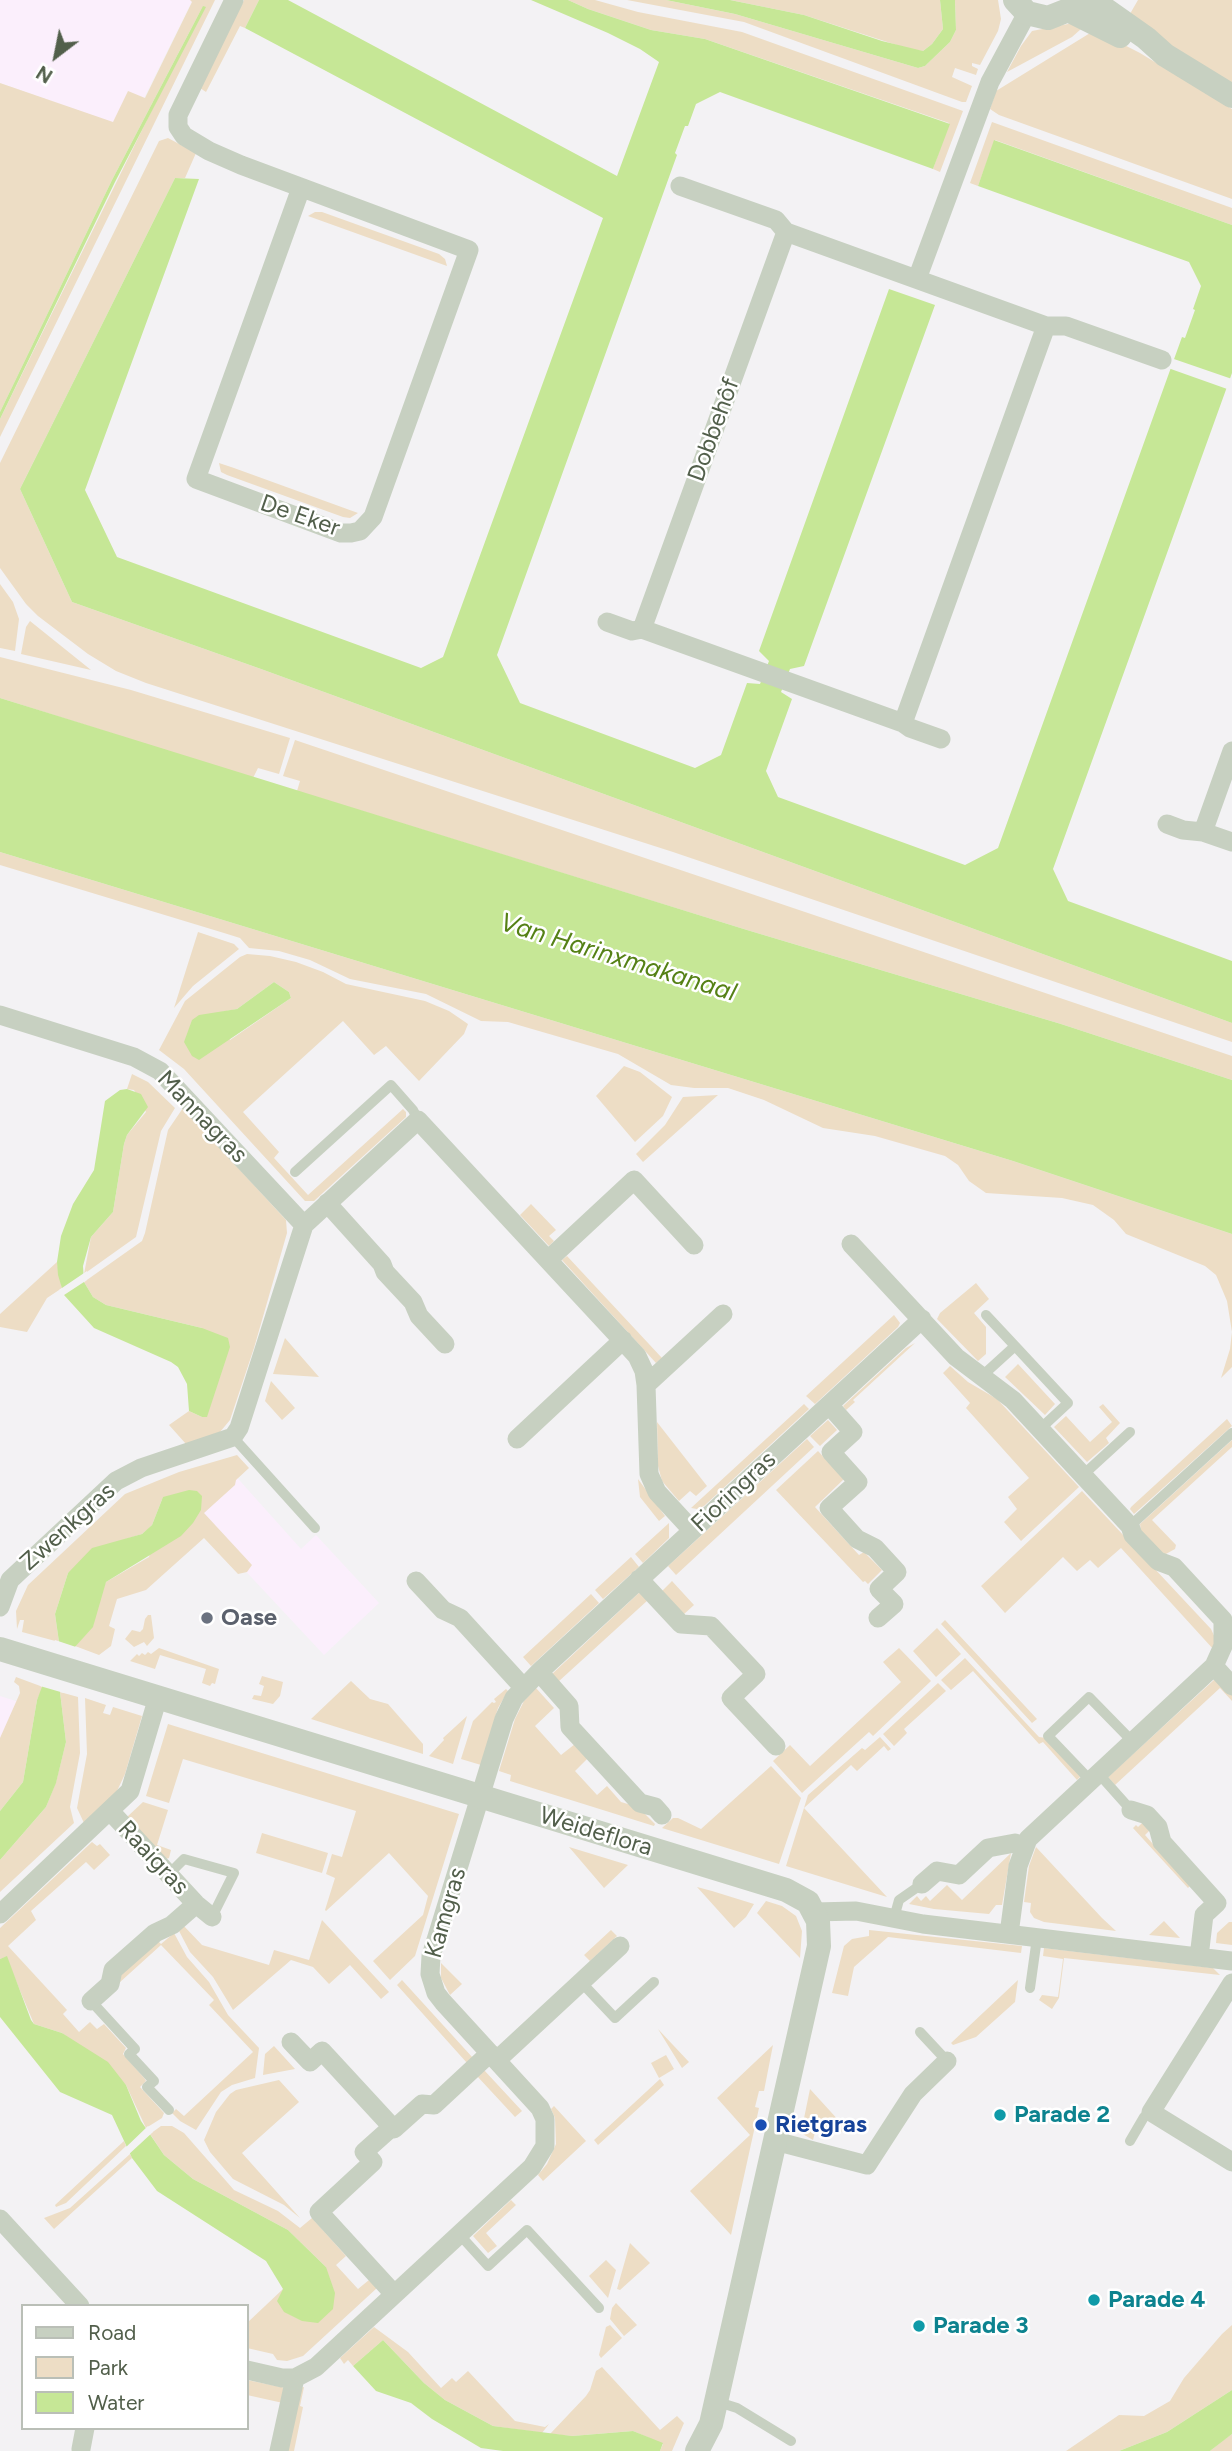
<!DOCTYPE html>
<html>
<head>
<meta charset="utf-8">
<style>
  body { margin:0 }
  #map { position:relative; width:1232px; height:2451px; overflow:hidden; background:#f3f2f4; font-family:Figtree,sans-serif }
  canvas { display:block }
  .legend { position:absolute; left:21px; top:2304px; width:228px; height:126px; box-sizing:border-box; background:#fff; border:2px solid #babfb7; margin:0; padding:9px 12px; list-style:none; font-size:21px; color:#525f4b }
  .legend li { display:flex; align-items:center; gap:14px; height:35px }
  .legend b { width:35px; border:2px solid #babfb7 }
  .north { position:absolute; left:21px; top:21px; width:70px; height:70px; -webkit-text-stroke:5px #fff; paint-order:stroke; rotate:212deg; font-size:19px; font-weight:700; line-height:28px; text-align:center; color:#525f4b }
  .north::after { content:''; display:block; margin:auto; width:24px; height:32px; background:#525f4b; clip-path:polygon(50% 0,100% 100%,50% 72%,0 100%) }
</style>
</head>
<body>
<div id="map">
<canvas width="1232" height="2451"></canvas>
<ul class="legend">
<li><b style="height:9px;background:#c7d0c1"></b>Road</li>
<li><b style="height:19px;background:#edddc5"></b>Park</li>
<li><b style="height:19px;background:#c6e796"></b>Water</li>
</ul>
<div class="north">N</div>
</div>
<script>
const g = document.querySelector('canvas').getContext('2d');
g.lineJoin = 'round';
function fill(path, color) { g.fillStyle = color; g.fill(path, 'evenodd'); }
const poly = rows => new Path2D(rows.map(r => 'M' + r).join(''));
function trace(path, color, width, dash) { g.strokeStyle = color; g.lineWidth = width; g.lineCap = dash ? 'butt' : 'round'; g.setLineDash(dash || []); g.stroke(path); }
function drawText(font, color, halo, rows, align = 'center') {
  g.font = font + ' Figtree,sans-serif'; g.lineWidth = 5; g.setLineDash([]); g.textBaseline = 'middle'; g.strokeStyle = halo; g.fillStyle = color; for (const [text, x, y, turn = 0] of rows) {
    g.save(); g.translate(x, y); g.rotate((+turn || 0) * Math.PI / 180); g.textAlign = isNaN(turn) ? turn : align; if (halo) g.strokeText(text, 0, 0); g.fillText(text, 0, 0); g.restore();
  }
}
const commercial = poly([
  [0,0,190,0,192,1,144,98,128,92,113,123,0,83],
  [232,1472,301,1549,316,1535,379,1603,324,1655,196,1518],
  [0,1696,22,1703,0,1760]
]);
const green = poly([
  [190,0,215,0,0,437,0,419,203,6,112,180,0,412,0,83,113,122,128,91,145,98,192,2],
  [244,0,259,0,245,28,240,26,206,92,200,88],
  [568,0,595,0,638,12,742,32,963,111,940,172,933,169,949,123,705,39,651,30,588,9],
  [627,0,666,0,735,14,918,68,925,66,950,42,956,30,955,0,998,0,1001,19,998,31,980,65,972,63,972,66,978,69,976,75,955,68,952,77,972,86,966,102,962,102,744,22],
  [730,0,940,0,943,29,932,44,923,51,912,50,804,15],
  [1138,0,1232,0,1232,86,1127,19],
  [1073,23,1081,29,1072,37,1007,72,1021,46,1032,31],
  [1095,30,1140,53,1232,109,1232,199,999,115,990,109,996,91],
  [992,122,1232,208,1232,225,995,140,978,186,970,183],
  [168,138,196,153,185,178,175,178,20,489,72,602,261,669,1232,1023,1232,1042,673,852,146,683,116,671,88,654,38,616,26,604,0,568,0,463,159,141],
  [315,212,322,212,439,254,445,259,447,266,308,216],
  [219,463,234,468,358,513,350,518,343,517,227,475,221,472],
  [0,584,13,602,19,619,15,651,0,648],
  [30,621,91,670,21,654,26,627],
  [0,657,131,690,290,738,279,774,258,768,253,778,0,698],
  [295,740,1232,1056,1232,1080,1061,1024,747,930,297,791,300,781,283,776],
  [0,852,1013,1161,1232,1234,1232,1367,1221,1378,1230,1349,1232,1332,1227,1301,1216,1275,1205,1266,1126,1234,1114,1220,1093,1205,1062,1198,986,1193,969,1181,958,1165,945,1156,875,1136,823,1128,764,1100,728,1088,694,1088,671,1085,618,1054,508,1022,481,1021,426,994,350,979,310,960,279,951,249,948,240,938,224,933,0,865],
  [198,932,234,944,239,949,193,986,174,1008],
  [247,954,270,956,296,962,323,972,346,984,425,1001,449,1011,468,1024,464,1034,419,1081,386,1046,374,1055,343,1021,243,1112,279,1152,274,1158,308,1195,403,1109,406,1112,406,1117,314,1201,305,1201,184,1069,159,1050,185,1001,240,957],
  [274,982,289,992,291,998,230,1040,222,1012,237,1009],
  [624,1066,640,1072,672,1097,663,1116,635,1142,596,1096],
  [132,1074,148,1082,175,1108,161,1131,136,1237,84,1274,91,1237,113,1212,124,1144,127,1135,146,1112,134,1090,127,1089],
  [718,1095,643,1162,636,1154,665,1125,683,1097],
  [183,1108,286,1220,287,1233,254,1348,230,1420,220,1432,186,1444,169,1425,189,1411,202,1417,202,1328,106,1305,93,1297,84,1282,142,1241,145,1233,168,1130],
  [531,1204,556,1230,549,1236,554,1241,549,1246,520,1215],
  [567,1256,662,1358,656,1363,562,1260],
  [57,1262,62,1288,47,1298,27,1332,0,1327,0,1314],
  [976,1283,989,1299,974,1313,986,1327,986,1354,978,1361,937,1319,940,1313],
  [894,1315,900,1323,898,1327,815,1404,806,1396],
  [285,1338,319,1377,273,1374],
  [915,1343,853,1400,855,1402,846,1410,843,1406,906,1348],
  [1018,1364,1055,1404,1045,1415,1005,1377],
  [950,1366,968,1382,997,1399,1079,1487,1021,1541,1004,1522,1017,1509,1008,1497,1029,1478,966,1408,970,1403,943,1373],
  [271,1381,295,1408,282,1420,265,1401],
  [804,1404,809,1409,704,1506,697,1509,691,1508],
  [1103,1404,1120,1423,1106,1438,1109,1443,1087,1462,1054,1427,1066,1416,1090,1442,1112,1422,1099,1407],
  [1227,1419,1232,1426,1134,1514,1130,1509,1131,1507],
  [828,1420,837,1430,820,1446,810,1436],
  [657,1422,707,1486,696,1496,690,1491,679,1501,662,1481,658,1466],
  [807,1439,814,1447,676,1575,668,1566],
  [1232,1440,1232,1447,1152,1520,1176,1545,1175,1549,1164,1555,1141,1531,1140,1524],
  [818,1451,844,1479,815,1507,859,1555,864,1552,882,1570,868,1584,865,1581,863,1582,776,1490],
  [237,1455,249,1468,236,1480,235,1485,204,1513,252,1565,247,1572,238,1574,204,1538,146,1590,117,1599,109,1626,115,1629,111,1646,99,1655,75,1646,93,1626,101,1591,106,1582,149,1557,163,1497,152,1525,148,1529,142,1534,126,1539,68,1573,55,1614,59,1642,22,1632,24,1620,20,1620,17,1629,16,1611,28,1585,125,1494,179,1472],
  [638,1479,665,1516,659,1521,640,1497],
  [1082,1491,1211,1629,1216,1640,1214,1650,1121,1548,1098,1568,1090,1560,1077,1571,1063,1557,1005,1613,981,1586],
  [669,1523,669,1538,643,1563,635,1554],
  [631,1557,639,1567,603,1599,595,1590],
  [672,1581,694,1605,683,1615,661,1592],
  [641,1591,648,1600,558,1682,551,1675],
  [591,1594,599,1603,531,1666,523,1657],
  [148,1615,151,1615,154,1638,147,1646,144,1642,134,1647,125,1639,132,1630,140,1632,143,1629,145,1619],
  [945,1620,1037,1719,1032,1723,941,1624],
  [937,1628,961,1654,936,1677,913,1651],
  [159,1648,219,1669,215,1684,212,1683,210,1686,202,1683,206,1669,160,1655,155,1669,130,1661,137,1654,139,1656,142,1653,145,1655,148,1652,151,1654],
  [899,1648,931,1681,873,1736,869,1732,802,1793,773,1761,790,1745,810,1766,901,1682,883,1662],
  [965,1658,1039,1737,1046,1738,1081,1776,1077,1780,1043,1742,1039,1744,973,1671,951,1690,941,1680],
  [262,1676,283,1682,280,1696,273,1704,252,1699,254,1695,261,1696,264,1686,259,1684],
  [16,1677,43,1687,37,1700,23,1782,0,1811,0,1738,20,1693,19,1686,14,1682],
  [1215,1679,1232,1695,1232,1701,1220,1688,1115,1785,1108,1777],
  [351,1681,370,1699,388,1704,423,1744,423,1754,311,1719],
  [938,1683,946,1691,904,1729,907,1733,894,1746,883,1734],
  [536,1688,554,1708,535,1726,561,1755,575,1744,588,1758,575,1771,597,1795,607,1786,621,1802,638,1807,655,1824,654,1826,510,1781,511,1775,499,1771,515,1719,524,1701],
  [506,1689,508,1691,498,1708,481,1765,461,1759,473,1721,492,1702,494,1703,496,1702,494,1699],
  [60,1692,78,1697,80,1753,70,1807,74,1823,0,1892,0,1860,46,1807,56,1782,66,1742],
  [85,1698,106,1705,103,1713,110,1715,113,1707,142,1716,125,1774,117,1791,84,1823,77,1808,87,1754],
  [467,1716,453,1764,429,1756,444,1740,443,1738],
  [168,1724,459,1814,415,1956,390,1980,373,1961,423,1915,428,1896,389,1853,326,1911,325,1910,335,1878,326,1874,332,1854,342,1857,356,1811,183,1759,169,1803,146,1796],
  [880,1737,891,1749,888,1751,884,1746,857,1771,851,1765,804,1808,887,1897,786,1866,808,1795,862,1748,865,1750],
  [771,1766,801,1798,779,1864,662,1828,673,1818,678,1818,701,1829],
  [143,1802,168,1810,157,1845,171,1850,169,1858,166,1859,127,1817],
  [1144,1821,1151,1829,1145,1835,1190,1886,1188,1888,1133,1828,1136,1825,1138,1827],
  [262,1833,328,1853,322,1873,256,1853],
  [92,1842,97,1846,100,1844,110,1855,94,1870,86,1862,31,1911,36,1920,8,1946,67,2010,63,2014,79,2032,90,2022,97,2029,104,2024,126,2048,123,2054,145,2079,146,2081,140,2087,164,2113,162,2118,146,2128,126,2085,62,2033,34,2024,6,1957,0,1959,0,1928],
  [569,1847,628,1865,604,1888],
  [1036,1847,1102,1918,1116,1931,1044,1922,1034,1918,1030,1912,1031,1903,1024,1902,1029,1866],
  [1011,1853,1002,1905,996,1905,989,1914,934,1909,909,1904,917,1896,921,1901,926,1896,930,1901,947,1885,962,1900],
  [697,1887,712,1891,754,1904,746,1917,734,1928],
  [766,1901,782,1906,796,1916,802,1931,800,1958,757,1913],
  [322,1920,389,1992,381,1999,350,1965,329,1984,313,1967,291,1960,233,2010,213,1977,190,1952,178,1929,183,1925,202,1945,269,1965,274,1950,309,1960],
  [1164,1921,1180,1938,1149,1935],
  [1229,1922,1232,1922,1232,1945,1216,1943,1217,1933],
  [611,1930,617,1936,590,1961,584,1955],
  [869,1930,1022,1946,1021,1953,888,1937,854,1967,848,1996,832,1993,844,1946,852,1939,869,1936],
  [174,1933,187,1957,209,1982,228,2015,259,2048,255,2078,232,2085,221,2092,196,2130,180,2121,172,2113,176,2109,184,2116,253,2052,209,2005,214,2000,161,1945,119,1983,120,1973,157,1940,161,1944],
  [1044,1948,1213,1968,1220,1975,1064,1958,1059,1998,1052,2009,1039,2000,1042,1995,1058,1997,1063,1959,1043,1956],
  [441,1963,462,1984,450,1995,441,1978],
  [402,1980,473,2058,467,2063,397,1985],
  [1018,1980,1015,2002,976,2037,953,2045,951,2043],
  [658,2029,689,2062,682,2068],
  [773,2045,764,2091,759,2091,755,2107,759,2108,731,2235,690,2191,750,2135,717,2098],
  [274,2046,295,2069,263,2075,265,2054],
  [666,2055,674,2069,659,2078,651,2063],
  [484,2070,522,2111,515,2117,477,2076],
  [660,2079,664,2085,598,2145,594,2140],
  [279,2080,299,2102,242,2153,300,2218,284,2205,233,2179,210,2152,204,2140,216,2112,230,2094,236,2090],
  [810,2089,851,2134,817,2125,813,2140,801,2133],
  [554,2106,586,2141,543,2181,538,2175,547,2164,556,2144,555,2118,551,2109],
  [161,2126,172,2126,184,2133,234,2190,278,2211,300,2228,312,2218,346,2256,336,2265,358,2289,369,2280,377,2288,303,2356,287,2361,277,2360,273,2354,247,2348,247,2323,283,2289,326,2267,288,2230,193,2179,164,2155,150,2134],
  [124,2141,126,2146,66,2203,56,2207,55,2205],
  [130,2154,132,2158,54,2229,44,2218,70,2208],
  [511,2200,516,2205,486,2233,497,2246,488,2253,473,2236],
  [630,2243,650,2263,620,2290,617,2289],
  [606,2260,616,2270,608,2298,589,2276],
  [616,2303,637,2325,624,2336,610,2319,612,2308],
  [610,2325,622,2338,601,2358,599,2355,606,2327],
  [1232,2325,1232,2390,1167,2432,1119,2451,1066,2451,1119,2415,1144,2416,1170,2401,1184,2378,1222,2334],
  [374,2327,408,2352,441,2388,452,2378,456,2382,468,2371,515,2421,545,2427,549,2424,542,2433,493,2426,445,2400,424,2383,383,2340,353,2366,348,2360,344,2364,340,2358],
  [602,2367,660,2430,677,2416,684,2423,672,2451,660,2451,663,2444,633,2431,572,2436,550,2434,586,2396,590,2390,596,2371],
  [247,2380,286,2388,283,2403,247,2395],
  [304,2387,300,2406,303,2407,294,2451,286,2451,299,2388],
  [1232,2434,1232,2451,1210,2451,1225,2439]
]);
const water = poly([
  [259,0,288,0,617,176,659,62,640,49,608,33,531,0,568,0,588,9,651,30,705,39,950,124,933,169,720,92,696,104,688,126,685,126,675,153,677,155,497,655,520,703,695,768,721,755,747,683,760,684,769,661,759,651,889,289,935,305,804,666,790,669,781,692,792,699,766,771,778,797,965,865,998,848,1182,337,1185,338,1195,310,1193,309,1201,286,1189,262,978,186,994,140,1232,225,1232,373,1053,869,1068,901,1232,961,1232,1023,261,669,72,602,20,489,175,178,199,179,85,490,117,557,421,668,443,657,603,218,245,28],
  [666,0,730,0,804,15,882,41,923,51,932,44,943,29,940,0,955,0,956,30,950,42,925,66,918,68,735,14],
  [203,6,206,7,115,182,0,419,0,412,112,180],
  [0,698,747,930,1061,1024,1232,1080,1232,1234,1013,1161,0,852],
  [274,982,289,992,291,998,199,1060,192,1056,184,1042,192,1020,199,1015,237,1009],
  [127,1089,141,1094,148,1107,127,1135,124,1144,113,1212,91,1237,83,1266,84,1282,93,1297,106,1305,202,1328,228,1338,230,1347,207,1417,202,1417,189,1411,187,1384,178,1367,171,1362,94,1328,64,1295,58,1275,57,1262,61,1236,73,1204,94,1170,105,1101,120,1090],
  [189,1490,197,1491,202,1496,201,1510,193,1523,181,1536,106,1582,93,1627,74,1648,60,1692,66,1742,56,1783,46,1807,0,1860,0,1811,23,1782,37,1700,59,1642,55,1614,68,1573,92,1548,142,1534,152,1525,163,1497],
  [7,1956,31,2020,34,2024,62,2033,108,2062,126,2085,141,2121,164,2155,193,2179,288,2230,326,2267,335,2293,333,2309,318,2323,302,2321,284,2312,277,2301,283,2289,266,2261,157,2191,132,2158,112,2115,60,2092,0,2017,0,1959],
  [383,2340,424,2383,445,2400,493,2426,572,2436,633,2431,663,2443,660,2451,503,2451,481,2448,432,2419,411,2403,376,2391,353,2366],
  [1232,2390,1232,2434,1210,2451,1119,2451,1167,2432]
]);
const pier = poly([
  [1171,358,1232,379,1230,390,1168,368],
  [87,1271,87,1280,61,1297,59,1290],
  [55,1640,79,1648,64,1693,40,1686],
  [148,2126,153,2132,127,2156,124,2149]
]);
const service = poly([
  [295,1172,391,1085,413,1110,418,1120],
  [986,1315,1015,1346],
  [982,1376,1015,1346,1068,1403,1040,1429],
  [233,1437,315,1528],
  [1083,1475,1130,1432],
  [1130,1526,1232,1433],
  [1098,1773,1131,1810],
  [1090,1780,1048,1736,1089,1697,1132,1741],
  [169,1874,184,1859,234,1873,212,1917],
  [894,1918,899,1900,922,1884],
  [581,1982,615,2018,654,1982],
  [1030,1988,1037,1938],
  [91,2001,135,2049,129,2054,154,2081,147,2087,169,2110],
  [920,2032,947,2061],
  [1130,2141,1144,2117,1151,2112],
  [459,2234,488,2266,527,2230,599,2308],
  [718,2402,737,2408,791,2441]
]);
const minor = poly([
  [234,0,178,115,178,127,184,136,209,151,241,165,469,250,373,517,360,531,351,533,341,533,196,479,301,188],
  [680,186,776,220,786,232],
  [786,232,1046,326,903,723,642,629,786,232],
  [917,279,990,82,1027,13],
  [1046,326,1066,326,1162,360],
  [607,622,632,631,642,629],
  [903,723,910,728,941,739],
  [1167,824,1183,830,1203,832,1232,842],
  [1203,832,1232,751],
  [0,1015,134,1057,160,1071,304,1225],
  [327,1203,382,1264,385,1272,413,1302,419,1316,445,1344],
  [851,1244,956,1357,1013,1400,1130,1526,1133,1535,1158,1561,1174,1567,1223,1620,1223,1646,1214,1666,1028,1839,1018,1866,1009,1934],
  [548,1260,634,1180,694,1245],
  [646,1385,723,1314],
  [829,1405,853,1432,831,1452,858,1482,829,1508,857,1539,875,1548,897,1572,879,1589,894,1604,878,1618],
  [517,1439,623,1340],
  [639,1579,681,1624,711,1626,756,1674,731,1698,776,1746],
  [416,1581,443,1610,460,1618,523,1687],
  [0,1607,10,1580,116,1481,141,1468,233,1437,239,1428,304,1225,418,1120,637,1356,644,1371,646,1385,649,1474,657,1492,692,1530],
  [1214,1666,1232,1686],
  [539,1672,569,1706,570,1727,640,1803,655,1807,662,1815],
  [1131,1810,1147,1815,1158,1827,1162,1842,1217,1903,1204,1915,1199,1957],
  [110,1811,196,1904,212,1917],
  [922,1884,937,1871,959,1875,988,1848,1015,1843,1024,1847],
  [814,1912,856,1911,923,1924,1232,1961],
  [0,1914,130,1791,158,1697],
  [1232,1983,1151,2112,1232,2162],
  [91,2001,110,1984,113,1970,155,1933,172,1925,196,1904],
  [291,2042,310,2062,322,2051,394,2129,422,2104,434,2105,490,2053],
  [497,2060,620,1946],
  [392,2127,364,2152,373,2162,319,2212,394,2294],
  [775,2141,867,2165,913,2094,947,2061],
  [0,2219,80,2306],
  [247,2370,282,2378,295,2378,316,2367,532,2167,545,2146,545,2119,540,2108,443,2002,436,1993,430,1974,431,1956,504,1719,514,1698,539,1672,922,1319],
  [81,2449,85,2428],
  [279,2451,295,2378]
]);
const tertiary = poly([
  [1015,0,1027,13,1048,18,1068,10,1077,0],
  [1092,0,1146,38,1165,55,1232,96],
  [1068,10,1120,36],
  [0,1649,786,1890,808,1902,818,1921,819,1946,711,2424,697,2451]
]);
const markers = [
  [207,1618,7,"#6b7280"],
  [1000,2115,7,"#0f9aa8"],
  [761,2125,7,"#1a4fb4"],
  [1094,2300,7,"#0f9aa8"],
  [919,2326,7,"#0f9aa8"]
];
const streetNames = [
  ["Dobbehôf",714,430,-70],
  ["De Eker",300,516,19],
  ["Mannagras",202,1117,46],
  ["Fioringras",734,1492,-43],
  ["Zwenkgras",68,1527,-42],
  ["Weideflora",596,1832,17],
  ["Raaigras",153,1858,47],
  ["Kamgras",446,1913,-74]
];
const worshipNames = [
  ["Oase",221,1618]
];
const cultureNames = [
  ["Parade 2",1014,2115],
  ["Parade 4",1108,2300],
  ["Parade 3",933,2326]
];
const transitNames = [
  ["Rietgras",775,2125]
];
const waterNames = [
  ["Van Harinxmakanaal",618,958,17]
];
fill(commercial, '#fbeffc');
fill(green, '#edddc5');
fill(water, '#c6e796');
fill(pier, '#f3f2f4');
trace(service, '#c7d0c1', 10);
trace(minor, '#c7d0c1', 19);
trace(tertiary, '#c7d0c1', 24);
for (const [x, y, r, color] of markers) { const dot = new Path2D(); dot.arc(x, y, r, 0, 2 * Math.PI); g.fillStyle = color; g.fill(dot); trace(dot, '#fff', 2.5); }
drawText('24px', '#525f4b', '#fff', streetNames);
drawText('bold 24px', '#5b616d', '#fff', worshipNames, 'left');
drawText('bold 24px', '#0d838f', '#fff', cultureNames, 'left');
drawText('bold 24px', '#164399', '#fff', transitNames, 'left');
drawText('italic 26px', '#558116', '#fff', waterNames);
</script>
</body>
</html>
